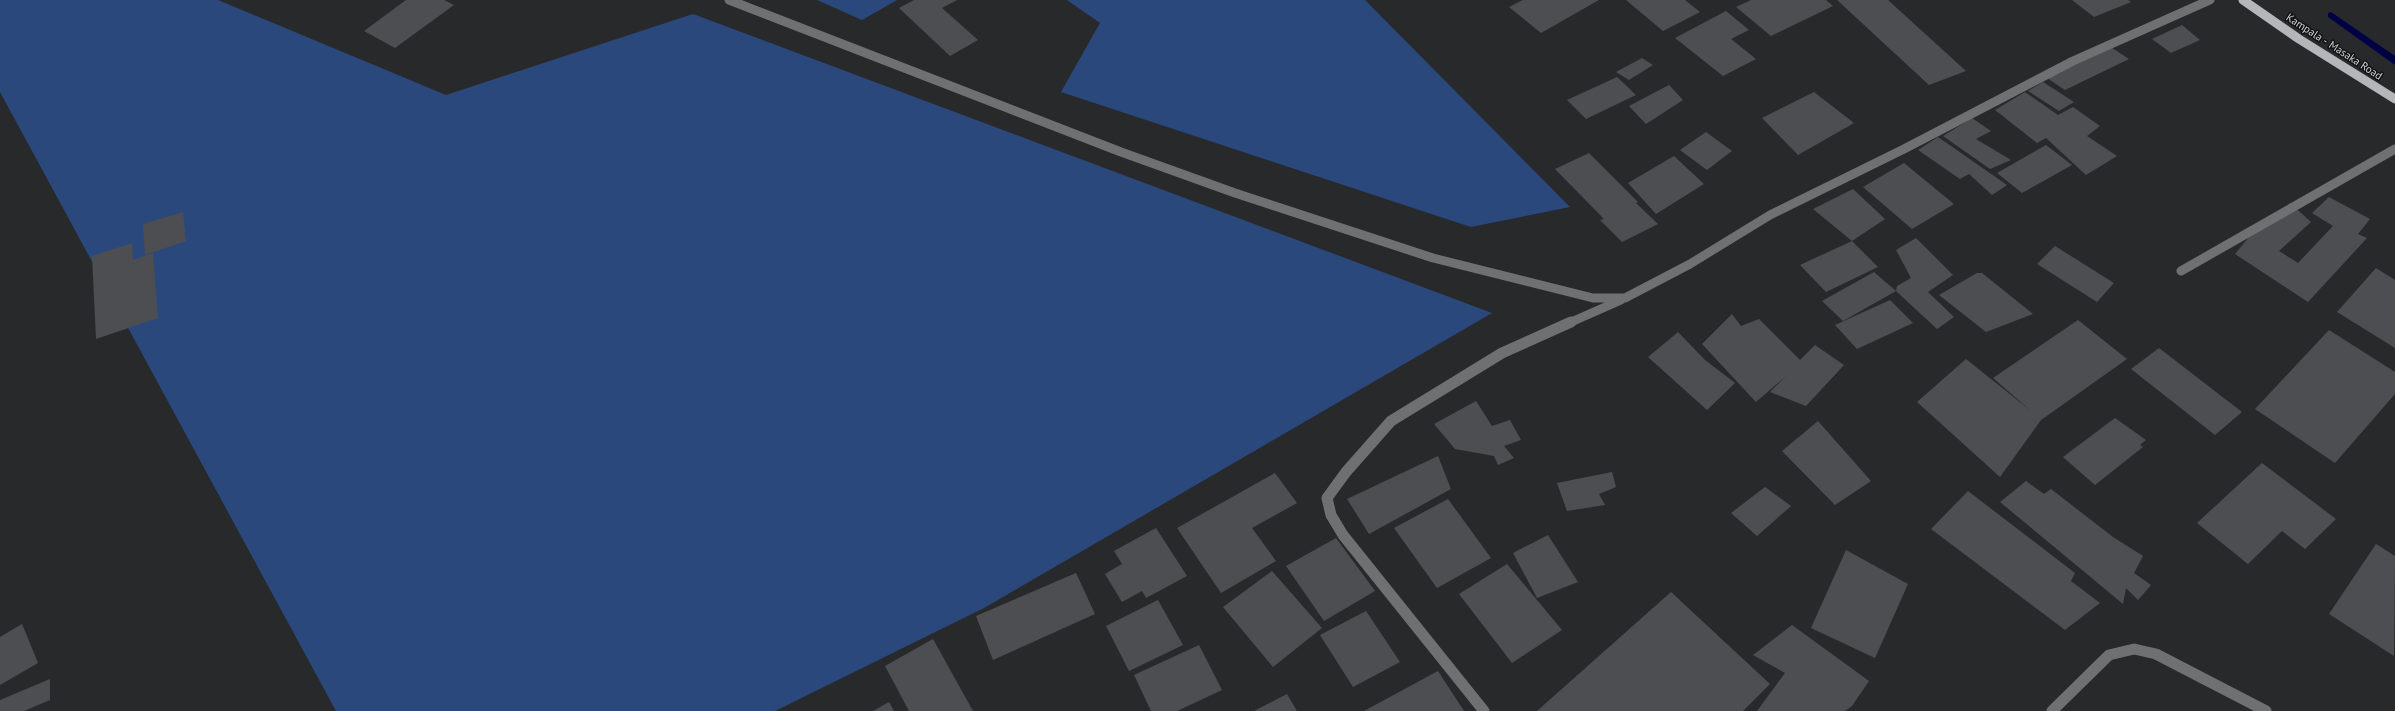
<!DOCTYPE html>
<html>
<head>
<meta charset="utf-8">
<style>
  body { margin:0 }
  canvas { display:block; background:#28292b }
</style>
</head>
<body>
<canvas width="2395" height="711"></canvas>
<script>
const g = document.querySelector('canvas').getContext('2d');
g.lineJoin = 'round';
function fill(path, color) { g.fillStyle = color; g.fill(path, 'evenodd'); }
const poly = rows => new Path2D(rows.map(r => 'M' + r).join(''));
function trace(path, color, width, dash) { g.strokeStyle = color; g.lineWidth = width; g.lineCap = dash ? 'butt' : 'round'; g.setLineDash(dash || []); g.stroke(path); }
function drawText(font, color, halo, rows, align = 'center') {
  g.font = font + ' "PT Sans",sans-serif'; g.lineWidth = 3; g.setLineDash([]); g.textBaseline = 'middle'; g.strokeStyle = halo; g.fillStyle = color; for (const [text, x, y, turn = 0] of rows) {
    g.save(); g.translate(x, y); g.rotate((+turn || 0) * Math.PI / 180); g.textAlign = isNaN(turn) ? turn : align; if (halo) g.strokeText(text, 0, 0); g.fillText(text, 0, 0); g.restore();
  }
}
const green = poly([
  [0,0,218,0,446,95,693,14,1492,313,984,608,775,711,336,711,0,92],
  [817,0,897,0,862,20],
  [1067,0,1365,0,1570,207,1471,227,1061,92,1100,23]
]);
const stream = poly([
  [2331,12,2395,56,2395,65,2328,17,2328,13,2331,12]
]);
const building = poly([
  [406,0,444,0,454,5,395,48,364,31],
  [914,0,957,0,942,8,978,40,950,56,899,8],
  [1523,0,1599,0,1541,33,1509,7],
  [1626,0,1685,0,1700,12,1663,31],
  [1751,0,1826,0,1833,6,1771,36,1736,7],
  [1837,0,1888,0,1966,71,1929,85],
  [2072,0,2128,0,2131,2,2094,17],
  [1726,11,1749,30,1731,39,1756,59,1723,76,1675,38],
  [2182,25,2200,40,2171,53,2152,39],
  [2112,48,2129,59,2065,90,2044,76],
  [1642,58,1653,65,1629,80,1616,72],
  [1617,77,1636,95,1586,119,1567,100],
  [2043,82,2074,102,2059,111,2028,91],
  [1669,85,1683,100,1646,124,1629,106],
  [1814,92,1854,123,1798,155,1762,118],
  [2025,92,2058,115,2073,107,2100,126,2087,136,2117,156,2086,175,2046,138,2037,143,1995,110],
  [1972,118,1991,131,1976,139,2011,160,1990,169,1943,136],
  [1706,132,1732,151,1707,170,1680,150],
  [1938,137,2007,185,1992,195,1969,174,1960,179,1918,150],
  [2046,145,2072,165,2022,193,1997,173],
  [1589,153,1638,202,1636,203,1658,224,1622,242,1600,220,1604,219,1555,169],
  [1674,156,1704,184,1656,214,1628,183],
  [1904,163,1954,204,1912,229,1863,187],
  [1853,189,1885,219,1852,241,1813,209],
  [2329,197,2370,219,2358,234,2367,238,2308,302,2235,254,2249,237,2290,203,2311,222,2279,251,2298,263,2333,226,2312,213],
  [183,212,186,241,145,255,143,224],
  [1916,238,1953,275,1928,292,1954,317,1937,329,1896,291,1897,286,1911,278,1896,250],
  [1852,241,1878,267,1826,292,1800,265],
  [132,243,133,260,153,253,158,318,96,339,92,256],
  [2055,246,2114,283,2097,302,2037,264],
  [2376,268,2395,280,2395,348,2337,312],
  [1874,272,1896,291,1843,321,1822,301],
  [1977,273,1982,273,2033,314,1986,332,1939,295],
  [1890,300,1913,323,1857,349,1835,325],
  [1732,314,1741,326,1759,319,1800,360,1815,345,1844,365,1806,406,1770,392,1786,376,1756,402,1702,344],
  [2078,320,2127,359,2041,420,2000,477,1917,402,1966,359,2031,411,1993,378],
  [2329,330,2395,372,2395,394,2335,463,2255,409],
  [1678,332,1705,360,1735,383,1707,410,1648,357],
  [2159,348,2242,412,2215,435,2131,369],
  [1476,401,1492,426,1510,420,1521,440,1504,446,1514,458,1498,465,1494,456,1455,449,1434,424],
  [2115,418,2146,440,2140,445,2143,447,2095,485,2063,457],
  [1818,421,1871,481,1835,505,1782,451],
  [1438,456,1451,489,1369,534,1347,499],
  [2262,463,2336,519,2305,549,2282,531,2248,564,2197,523],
  [1612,472,1616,487,1599,494,1605,505,1567,511,1557,483],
  [1275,473,1297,503,1252,528,1276,561,1221,593,1177,528],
  [2026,481,2044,494,2051,489,2113,537,2143,556,2134,573,2151,585,2138,600,2126,588,2123,604,2000,502],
  [1765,487,1791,506,1757,536,1731,513],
  [1968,491,2075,573,2071,581,2100,603,2065,630,1931,529],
  [1448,499,1491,558,1437,588,1394,528],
  [1156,528,1187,576,1146,598,1142,591,1122,602,1105,574,1122,564,1114,551],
  [1548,535,1578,582,1537,598,1513,553],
  [1336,538,1375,591,1324,621,1286,566],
  [2376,544,2395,556,2394,656,2329,614],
  [1846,550,1908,584,1875,658,1811,628],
  [1507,564,1562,630,1512,663,1459,594],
  [1272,571,1322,628,1273,667,1223,607],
  [1076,573,1095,614,993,660,976,616],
  [1671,592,1770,684,1743,711,1537,711],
  [1158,600,1183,645,1129,671,1106,626],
  [1366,611,1400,662,1353,687,1320,635],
  [22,624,38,663,0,685,0,637],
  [1792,625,1869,681,1852,706,1845,711,1757,711,1785,673,1753,655],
  [933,639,973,711,909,711,885,666],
  [1199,645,1222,690,1177,711,1151,711,1134,675],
  [1438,671,1464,711,1364,711],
  [50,679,50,700,24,711,0,711,0,700],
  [1287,694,1297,711,1254,711],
  [889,702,894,711,873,711]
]);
const minorFar1 = poly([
  [729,0,1121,152,1235,193,1433,258,1593,298,1625,298,1690,264,1770,215,1904,149,2073,61,2210,0],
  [2181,271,2395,149],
  [1569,323,1621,300]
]);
const minor = poly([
  [1484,711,1343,535,1331,515,1327,498,1346,472,1391,421,1502,353,1571,322],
  [2052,711,2109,655,2134,649,2156,654,2266,711]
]);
const major = poly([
  [2243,0,2299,39,2395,99]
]);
const streetNames = [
  ["Kampala - Masaka Road",2334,47,33]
];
fill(green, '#2b487d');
fill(stream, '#000144');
fill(building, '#4d4e51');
trace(minorFar1, '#6f7071', 9);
trace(minor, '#6f7071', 11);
trace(major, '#b5b6b9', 9);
drawText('11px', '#d1d2d3', '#111213', streetNames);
</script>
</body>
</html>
